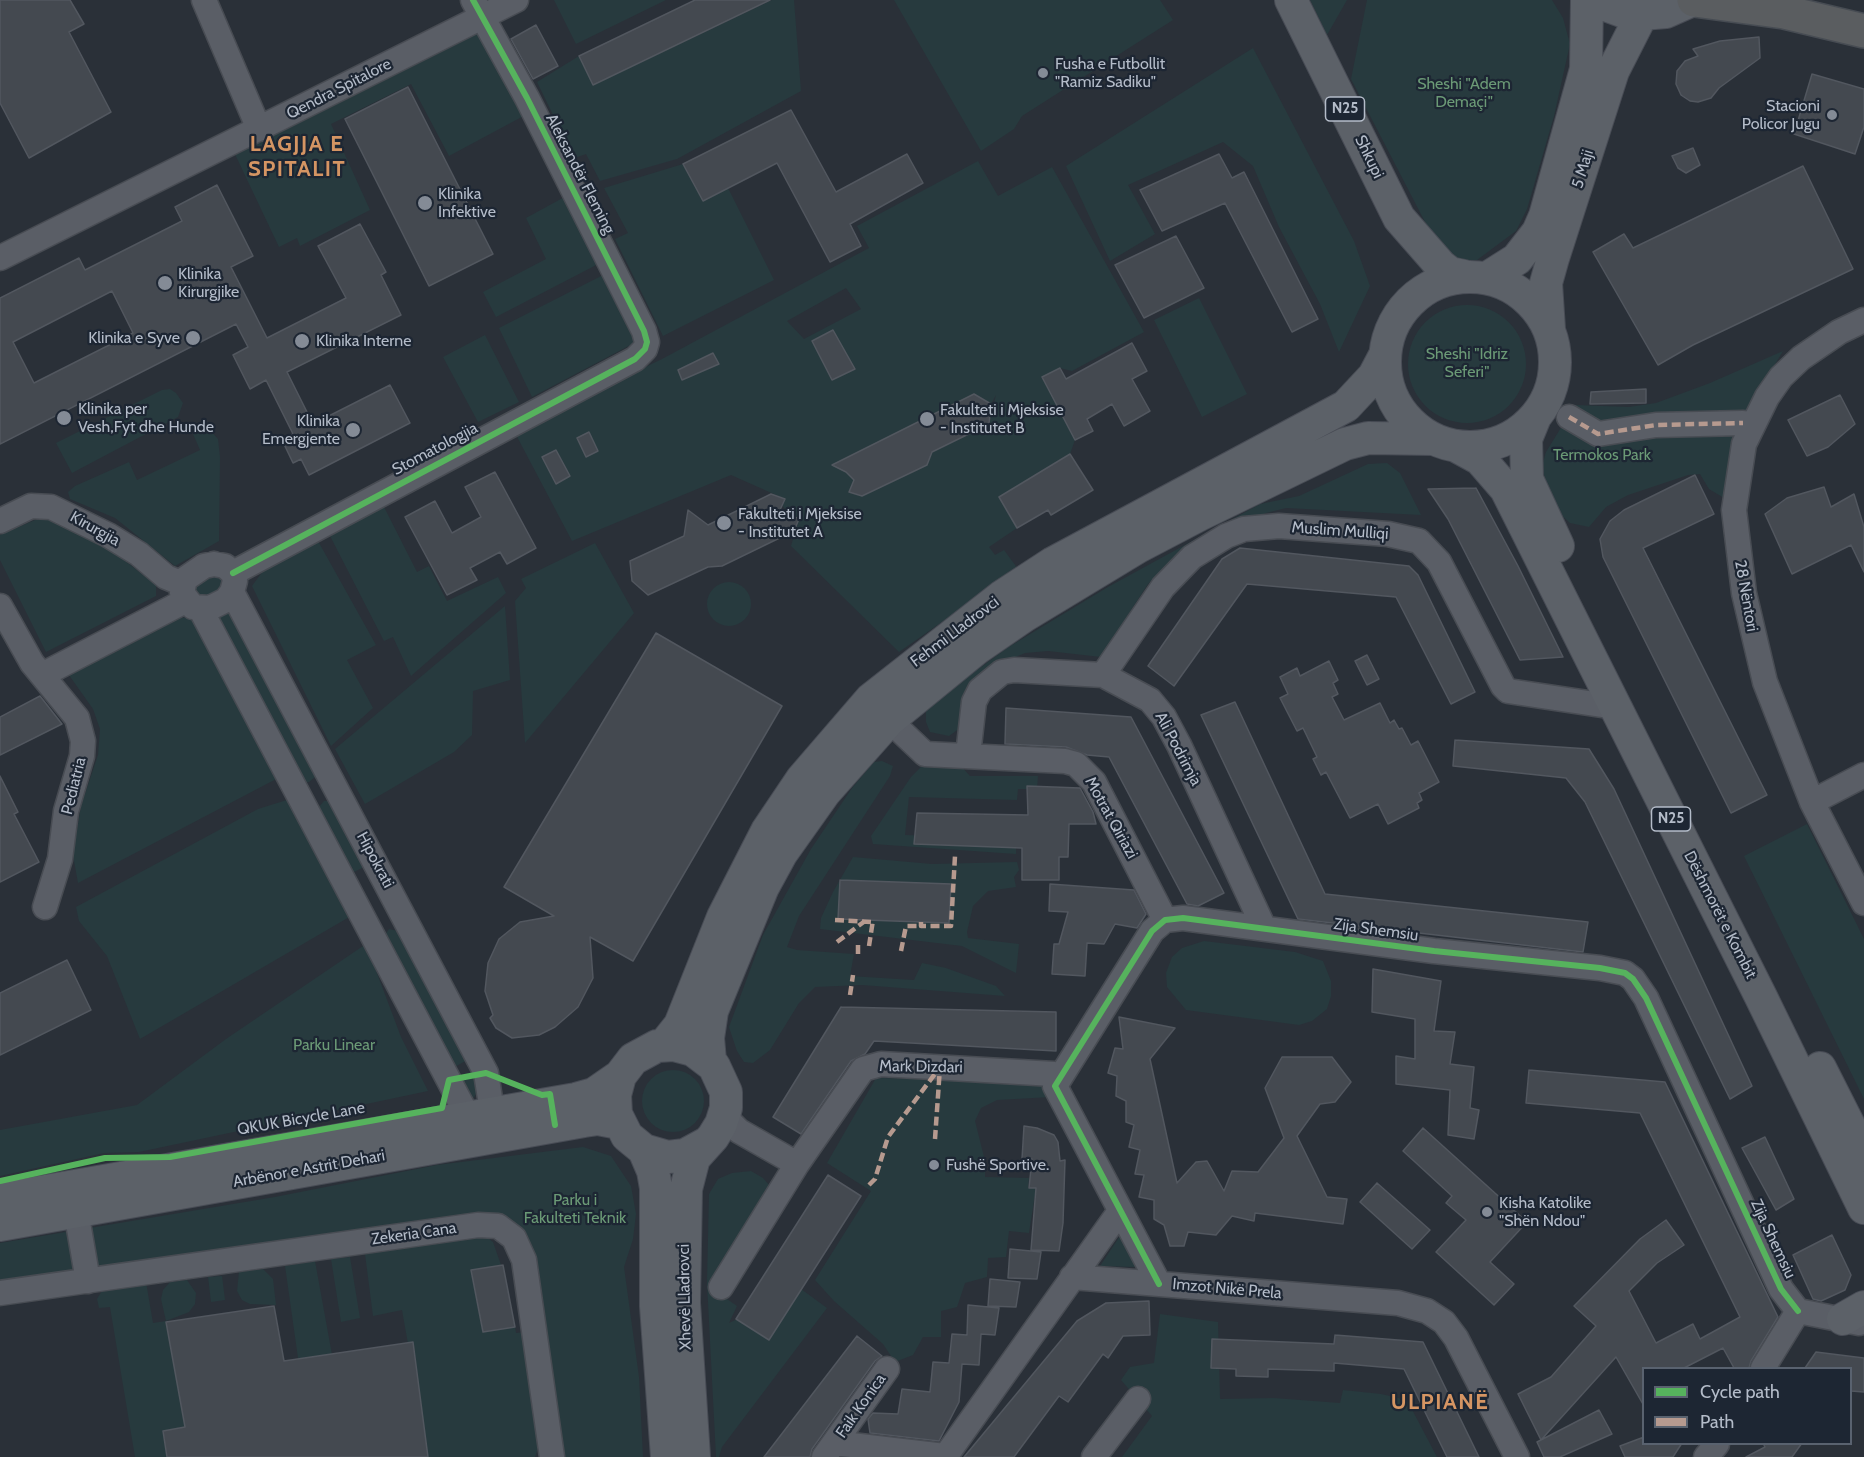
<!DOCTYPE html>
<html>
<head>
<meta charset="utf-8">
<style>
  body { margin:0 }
  #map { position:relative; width:1864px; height:1457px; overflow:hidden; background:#2a3038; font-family:Cabin,sans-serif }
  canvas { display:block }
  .legend { position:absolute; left:1642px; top:1367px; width:210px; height:78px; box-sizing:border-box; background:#1d2633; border:2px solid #59626f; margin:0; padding:8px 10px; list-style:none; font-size:18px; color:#b4bcc9 }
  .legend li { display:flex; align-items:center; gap:12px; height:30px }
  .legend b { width:30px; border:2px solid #59626f }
</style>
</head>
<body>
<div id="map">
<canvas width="1864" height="1457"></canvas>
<ul class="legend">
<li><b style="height:8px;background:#56b35d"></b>Cycle path</li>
<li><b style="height:8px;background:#b69a8f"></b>Path</li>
</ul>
</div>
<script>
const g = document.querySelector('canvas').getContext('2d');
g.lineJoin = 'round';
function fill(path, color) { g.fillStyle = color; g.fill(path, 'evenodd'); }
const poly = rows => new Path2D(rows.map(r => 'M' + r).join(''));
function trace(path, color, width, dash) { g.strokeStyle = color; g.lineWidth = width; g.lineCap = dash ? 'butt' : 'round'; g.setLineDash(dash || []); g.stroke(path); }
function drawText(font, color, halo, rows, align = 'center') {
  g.font = font + ' Cabin,sans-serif'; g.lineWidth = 4.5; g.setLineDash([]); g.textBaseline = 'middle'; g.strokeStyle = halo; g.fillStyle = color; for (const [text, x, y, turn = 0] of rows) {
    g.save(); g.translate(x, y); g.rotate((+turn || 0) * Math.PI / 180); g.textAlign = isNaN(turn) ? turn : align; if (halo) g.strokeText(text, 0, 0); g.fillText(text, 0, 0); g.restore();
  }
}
const green = poly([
  [554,0,666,0,576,44],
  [772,0,794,0,801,91,677,159,600,181,586,154,574,158,537,82,579,56,593,85],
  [894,0,1160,0,1173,20,1022,116,1014,129,981,151],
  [1310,0,1347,0,1327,35],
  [1367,0,1552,0,1563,18,1570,44,1554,116,1527,209,1516,231,1477,260,1457,263,1439,249,1351,79],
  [466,34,481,34,531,112,449,156,411,84,331,124,370,210,300,246,297,238,279,247,233,150],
  [1253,48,1354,241,1370,286,1339,352,1320,304,1279,227,1253,166,1223,142,1128,185,1155,234,1110,261,1066,166],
  [978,161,998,196,1052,167,1144,332,1072,371,1060,368,1042,377,1075,440,1070,454,1000,497,1017,528,989,547,995,555,1004,550,1018,569,899,652,791,546,799,519,789,514,782,505,785,499,731,475,572,541,514,431,662,359,869,248,857,226],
  [846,288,861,309,804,339,787,321],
  [974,394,991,404,996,395,989,424,932,452,927,465,862,496,849,492,854,480,846,472,833,465],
  [683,164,703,201,728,188,774,280,663,336,615,239,628,233,604,188],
  [570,194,604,261,496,317,483,292,546,259,526,218],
  [607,273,640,340,532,397,499,328],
  [1199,298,1247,394,1202,417,1154,320],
  '1408 364a59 59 0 1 1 118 0a59 59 0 1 1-118 0Z',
  [485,335,519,402,478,422,443,357],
  [1783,351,1768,376,1735,446,1726,480,1724,498,1709,489,1700,474,1688,475,1628,495,1606,507,1589,527,1570,523,1557,511,1543,473,1543,462,1546,452,1575,405,1629,407,1656,403,1710,383],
  [170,389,176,393,183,403,178,417,72,473,56,443,162,390],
  [208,428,218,439,220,457,219,541,175,566,115,518,70,499,68,492,75,486,129,462,137,480,200,450,193,434],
  [1387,463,1400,473,1421,515,1286,508,1266,513,1192,548,1164,568,1148,584,1101,657,1048,651,1025,653,1011,659,960,728,949,736,930,732,926,722,926,712,936,700,1007,648,1108,587,1260,504,1299,496,1368,464],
  [384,507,417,572,429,566,447,601,498,577,506,593,411,676,393,637,384,641,329,534],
  [48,518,110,549,156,585,156,596,46,652,0,560,0,535,35,520],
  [318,541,376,645,347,660,373,708,331,746,252,586,263,571],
  [595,543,634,613,525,743,515,601,526,588,521,579],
  [203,573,225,578,219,597,194,597,193,581],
  '707 604a22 22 0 1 1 44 0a22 22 0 1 1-44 0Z',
  [234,604,320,773,309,782,302,783,212,616],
  [505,606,510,680,473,691,472,735,454,752,365,804,335,749],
  [200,616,280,777,78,883,73,855,81,806,98,755,100,729,93,709,64,668,162,620],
  [882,761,893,766,890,776,799,916,787,947,797,950,854,954,850,976,914,980,922,963,946,968,996,986,1005,996,862,985,815,987,799,1003,770,1050,753,1063,744,1062,737,1051,729,1027,763,935,811,849,852,788,874,762],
  [934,761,960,765,970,776,1038,776,1037,789,1018,789,1017,800,909,797,905,835,1016,839,1016,854,873,844,871,836,911,777,921,767],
  [287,800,351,916,140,1039,107,956,79,921,76,907,258,809],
  [324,801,333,801,370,864,348,875,317,809],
  [1807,824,1864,939,1864,1099,1744,856],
  [853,857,932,864,1017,862,1019,870,1014,877,1016,887,988,891,973,906,967,932,968,938,1019,944,1016,973,962,946,820,929,821,918,833,892],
  [389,929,407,933,469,1059,451,1069,383,938],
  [1204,941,1295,952,1323,961,1331,981,1331,996,1327,1009,1312,1021,1299,1025,1186,1010,1167,987,1166,973,1172,957,1182,948],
  [366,944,401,1037,428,1091,139,1152,104,1153,0,1176,0,1130,137,1105,226,1039],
  [478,1069,478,1090,473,1099,468,1100,456,1078],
  '642 1101a31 31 0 1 1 62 0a31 31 0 1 1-62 0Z',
  [876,1078,1048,1081,1051,1097,997,1100,981,1108,975,1121,985,1161,985,1177,1029,1178,1028,1188,1036,1188,1029,1233,1009,1231,1006,1257,988,1258,987,1277,965,1283,957,1307,941,1311,941,1337,923,1337,913,1355,895,1362,883,1344,834,1301,815,1280,871,1191,827,1163],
  [583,1147,611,1156,631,1186,636,1214,633,1239,624,1267,639,1377,643,1457,558,1457,516,1228,0,1286,0,1243,275,1197,437,1165],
  [751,1171,763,1178,769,1185,768,1191,724,1297,737,1306,729,1323,801,1289,827,1308,722,1447,719,1457,716,1457,707,1283,709,1194,718,1179,732,1173],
  [476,1236,485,1236,493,1242,501,1265,471,1271,483,1332,515,1327,516,1333,526,1332,540,1442,535,1457,428,1457,402,1310,373,1316,365,1254],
  [1120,1236,1136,1267,1100,1266],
  [350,1257,360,1318,341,1322,331,1259],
  [315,1261,333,1360,299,1365,285,1266],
  [263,1269,273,1279,276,1305,250,1304,242,1300,237,1291,239,1272],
  [222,1276,225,1300,211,1302,208,1277],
  [187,1280,196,1293,195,1304,189,1312,166,1321,185,1427,163,1431,167,1457,135,1457,110,1307,99,1308,97,1299,103,1289,146,1282,153,1323,166,1321,161,1299,163,1290,170,1282],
  [1160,1314,1218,1322,1220,1399,1274,1398,1340,1403,1343,1390,1381,1394,1407,1400,1437,1457,1122,1457,1152,1416,1121,1380,1130,1367,1154,1363]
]);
const building = poly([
  [0,0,70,0,84,24,69,32,111,112,29,158,0,103,0,0],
  [695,0,770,0,593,85,579,56,695,0],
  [536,25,558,66,533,79,511,39,536,25],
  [1759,37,1760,58,1719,88,1711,98,1698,102,1690,101,1681,95,1676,84,1677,71,1685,61,1698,56,1693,49,1720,41,1759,37],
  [1812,74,1864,89,1864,127,1855,154,1794,134,1812,74],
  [408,87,493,254,429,286,345,119,408,87],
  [791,110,836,192,907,154,923,183,850,224,861,246,830,262,777,163,703,201,683,164,791,110],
  [1693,148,1700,165,1686,173,1678,168,1672,156,1693,148],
  [1219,154,1232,178,1244,172,1318,319,1292,332,1225,203,1162,231,1140,190,1219,154],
  [1803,166,1853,269,1693,345,1658,365,1593,252,1624,234,1633,248,1803,166],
  [217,185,253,256,231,267,267,338,346,298,318,246,360,224,386,272,381,275,401,315,287,372,313,424,390,385,410,423,309,475,301,459,293,463,282,440,293,434,266,380,250,389,233,355,248,347,236,324,0,444,0,298,79,258,85,270,182,221,175,207,217,185],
  [112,291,133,333,34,383,13,342,112,291],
  [1176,236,1204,288,1144,318,1115,265,1176,236],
  [833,330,855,369,832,380,812,341,833,330],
  [1132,343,1147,371,1132,379,1150,411,1124,426,1112,404,1087,419,1093,431,1075,440,1042,377,1060,368,1066,379,1132,343],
  [713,353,719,364,682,380,678,370,713,353],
  [1646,389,1646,403,1590,404,1591,392,1646,389],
  [974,394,991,404,989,424,932,452,927,465,862,496,849,492,854,480,846,472,832,465,974,394],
  [1840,395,1855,424,1828,447,1807,456,1788,420,1840,395],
  [589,432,598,451,586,457,577,438,589,432],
  [556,450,570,476,556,484,542,457,556,450],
  [1070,454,1093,490,1051,515,1048,510,1017,528,999,497,1070,454],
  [495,472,536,548,507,564,500,552,470,568,477,580,447,595,405,517,435,501,452,533,481,517,465,487,495,472],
  [1695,475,1714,514,1643,548,1767,795,1731,813,1603,557,1600,539,1610,521,1624,510,1695,475],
  [1824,487,1831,507,1854,494,1864,527,1864,572,1851,545,1792,574,1765,514,1787,498,1824,487],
  [1476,488,1518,566,1563,657,1520,660,1448,519,1428,489,1476,488],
  [771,494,785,499,780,510,799,519,794,531,722,566,708,567,648,595,632,581,630,561,684,536,688,510,708,525,771,494],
  [1240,548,1409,566,1418,575,1475,692,1451,704,1396,597,1247,584,1174,686,1148,666,1222,559,1240,548],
  [656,633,782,706,633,961,590,937,593,978,578,1007,555,1027,539,1035,512,1038,496,1028,490,1018,493,1015,485,991,488,963,499,939,520,922,554,916,504,887,656,633],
  [1367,655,1379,679,1367,685,1355,661,1367,655],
  [1329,661,1338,680,1333,683,1338,694,1332,697,1344,720,1380,703,1390,723,1394,720,1399,729,1402,728,1411,745,1418,741,1439,782,1419,793,1422,800,1417,803,1419,808,1388,824,1378,804,1350,818,1326,772,1321,775,1313,759,1317,757,1303,728,1297,731,1280,698,1288,694,1280,677,1297,668,1300,676,1329,661],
  [40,696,62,724,0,755,0,717,40,696],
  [1235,702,1325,894,1588,922,1583,952,1298,919,1201,715,1235,702],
  [1006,708,1131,717,1224,893,1198,906,1187,904,1109,757,1087,755,1066,747,1005,744,1006,708],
  [1455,740,1589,749,1614,789,1752,1086,1730,1099,1585,802,1566,778,1453,766,1455,740],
  [0,776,18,812,14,814,39,862,0,882,0,776],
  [1027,786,1080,788,1093,812,1096,824,1069,824,1068,857,1059,857,1059,880,1022,880,1022,848,914,844,917,813,1028,815,1027,786],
  [840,880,951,884,949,923,838,919,840,880],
  [1050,884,1134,890,1146,914,1137,928,1115,924,1104,944,1087,943,1085,976,1052,974,1054,944,1059,944,1068,912,1049,911,1050,884],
  [67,960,91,1010,0,1055,0,993,67,960],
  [1373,969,1441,981,1434,1031,1455,1032,1450,1064,1474,1067,1470,1108,1479,1110,1474,1139,1448,1135,1450,1090,1396,1084,1396,1056,1415,1059,1415,1019,1372,1012,1373,969],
  [841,1007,1056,1012,1056,1051,874,1041,865,1054,851,1061,801,1134,773,1117,841,1007],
  [1119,1017,1175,1028,1150,1059,1177,1183,1196,1162,1207,1161,1224,1191,1232,1171,1258,1172,1284,1138,1265,1088,1282,1057,1332,1057,1351,1082,1335,1102,1320,1104,1297,1136,1327,1197,1347,1199,1343,1224,1255,1213,1254,1221,1232,1216,1216,1235,1188,1232,1184,1246,1170,1246,1164,1225,1154,1219,1154,1200,1139,1197,1144,1175,1135,1174,1140,1150,1129,1147,1134,1125,1126,1122,1126,1101,1116,1096,1117,1076,1108,1073,1115,1048,1123,1049,1119,1017],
  [1529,1070,1665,1082,1778,1317,1751,1361,1749,1368,1734,1368,1723,1348,1684,1368,1644,1368,1644,1406,1616,1357,1541,1440,1518,1394,1551,1377,1596,1326,1574,1306,1640,1239,1666,1220,1684,1245,1657,1263,1629,1291,1656,1343,1693,1324,1700,1339,1740,1317,1640,1113,1526,1103,1529,1070],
  [1024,1126,1037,1128,1054,1135,1058,1142,1060,1161,1065,1160,1063,1223,1059,1251,1031,1250,1036,1188,1029,1188,1032,1159,1022,1159,1024,1126],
  [1423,1128,1527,1222,1490,1262,1514,1284,1494,1305,1436,1252,1466,1220,1446,1203,1452,1196,1403,1151,1423,1128],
  [1765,1137,1794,1199,1776,1210,1742,1148,1765,1137],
  [828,1175,861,1196,769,1340,736,1319,828,1175],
  [1377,1183,1430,1230,1412,1249,1360,1202,1377,1183],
  [1832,1235,1851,1275,1845,1290,1821,1301,1813,1299,1793,1255,1832,1235],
  [1010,1249,1041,1252,1037,1279,1008,1278,1010,1249],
  [503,1265,515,1327,483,1332,471,1270,503,1265],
  [990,1279,1020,1282,1016,1307,988,1306,990,1279],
  [1149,1301,1150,1335,1123,1336,1108,1358,1103,1354,1068,1402,1059,1396,1014,1457,964,1457,1077,1321,1106,1303,1149,1301],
  [968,1305,999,1308,995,1335,981,1334,979,1365,962,1364,959,1402,939,1441,870,1433,868,1419,873,1413,898,1414,902,1389,930,1392,933,1362,949,1363,952,1334,967,1335,968,1305],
  [274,1306,284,1361,413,1342,428,1457,167,1457,163,1431,185,1427,166,1322,274,1306],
  [1335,1335,1423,1342,1479,1457,1447,1457,1404,1369,1334,1363,1334,1371,1268,1369,1268,1377,1236,1376,1236,1369,1211,1368,1212,1339,1334,1344,1335,1335],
  [857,1336,882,1356,875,1361,812,1449,810,1457,764,1457,857,1336],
  [1816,1352,1864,1358,1864,1392,1851,1391,1851,1368,1805,1368,1816,1352],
  [1599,1410,1612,1434,1560,1457,1544,1457,1537,1442,1599,1410],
  [1644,1437,1644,1443,1682,1443,1673,1457,1625,1457,1620,1446,1644,1437],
  [1763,1443,1802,1443,1792,1457,1746,1457,1765,1447,1763,1443]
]);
const minor = poly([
  [204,0,259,129],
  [0,258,516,0],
  [1864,320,1839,332,1801,358,1781,377,1767,397,1744,444,1734,510,1744,593,1765,682,1812,802,1864,903],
  [1569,417,1598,434,1656,425,1743,423],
  [0,521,31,506,51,507,108,535,139,554,166,577,183,584],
  [214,564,225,566,233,573,235,581,232,592,226,600,210,608,193,607,182,593,185,579,204,566,214,564],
  [233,573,635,359,645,349,647,342,644,331,527,98,473,0],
  [232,592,486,1073,495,1130],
  [0,606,32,663,77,718,83,741,82,756,66,811,60,859,45,907],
  [201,610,475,1130],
  [42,675,185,601],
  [1103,675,1163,587,1192,557,1226,536,1244,529,1279,526,1388,534,1419,541,1439,562,1503,686,1508,691,1615,707],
  [889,720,925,754,1065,761,1076,764,1094,782,1165,920],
  [968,755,974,702,980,690,1002,672,1014,670,1103,675,1150,700,1164,717,1179,745,1264,928],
  [1812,802,1864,775],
  [726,1108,730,1122,739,1131,797,1164],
  [76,1211,88,1281],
  [1072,1277,1398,1303,1427,1311,1444,1322,1456,1338,1517,1457],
  [1159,1284,1055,1086,1152,931,1165,920,1183,918,1434,951,1600,968,1625,973,1633,979,1646,998,1781,1289,1798,1311],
  [721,1287,797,1164,863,1069,881,1064,1054,1074,1058,1077],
  [0,1293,478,1225,498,1226,514,1238,524,1260,552,1457],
  [1763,1368,1798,1311,1859,1323],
  [834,1443,945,1456],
  [824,1457,887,1369],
  [945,1457,1120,1211],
  [1094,1457,1138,1399],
  [1706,1457,1717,1444]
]);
const major = poly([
  [1291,0,1399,218,1441,266,1450,273,1464,276],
  [1592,0,1630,14,1642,14,1666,12,1693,0],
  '1385 362a85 85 0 1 1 170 0a85 85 0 1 1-170 0Z',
  [1487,278,1517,259,1538,232,1545,216,1586,69,1587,0],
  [1549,329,1546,283,1553,258,1613,71,1642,14],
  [1535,417,1526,439,1527,479,1558,546],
  [1458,447,1480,459,1506,489,1761,997,1864,1208],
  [664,1045,680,1025,723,917,767,831,802,779,871,699,1001,597,1053,563,1346,406,1374,376,1384,357],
  [710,1061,708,1038,712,1011,763,887,781,854,825,792,889,720,976,649,1024,616,1138,547,1201,514,1345,444,1368,438,1433,439],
  [1820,1068,1864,1155],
  [644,1150,653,1171,656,1188,656,1306,667,1457],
  [0,1199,576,1099,594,1094,620,1076],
  [0,1225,584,1121,598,1119,619,1123],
  [1843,1319,1864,1307],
  [694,1457,684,1303,686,1189,694,1158,713,1137,721,1124,726,1108,726,1092,714,1066,693,1050,674,1045,657,1046,633,1059,620,1076,615,1095,616,1114,627,1136,644,1150,668,1157,685,1155,707,1143]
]);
const highway = poly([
  [1694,0,1784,12,1864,31]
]);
const quiet = poly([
  [1569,417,1598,434,1656,425,1743,423],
  [835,920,873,922],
  [921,922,921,926,951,926,955,856],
  [837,942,865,921],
  [858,945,858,955],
  [869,946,873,920],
  [901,951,906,926,921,926],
  [850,995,853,975],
  [935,1139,940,1067],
  [869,1185,875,1179,888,1137,940,1067]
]);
const cycleway = poly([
  [233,573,635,359,645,349,647,342,644,331,527,98,473,0],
  [0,1181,105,1158,170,1157,442,1108,449,1080,486,1073,542,1095,550,1094,555,1125],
  [1159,1284,1055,1086,1152,931,1165,920,1183,918,1434,951,1600,968,1625,973,1633,979,1646,998,1781,1289,1798,1311]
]);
const markers = [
  [1043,73,6,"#848b96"],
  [1832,115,6,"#848b96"],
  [425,203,8,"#848b96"],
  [165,283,8,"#848b96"],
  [193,338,8,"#848b96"],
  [302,341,8,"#848b96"],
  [64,418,8,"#848b96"],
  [927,419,8,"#848b96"],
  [353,430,8,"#848b96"],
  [724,523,8,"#848b96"],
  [934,1165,6,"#848b96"],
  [1487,1212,6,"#848b96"]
];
const shields = [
  [1345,109,39],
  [1671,819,39]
];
const shieldNames = [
  ["N25",1345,109],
  ["N25",1671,819]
];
const poiNames = [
  ["Fusha e Futbollit",1055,64],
  ["\"Ramiz Sadiku\"",1055,82],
  ["Stacioni",1820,106,"right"],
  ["Policor Jugu",1820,124,"right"],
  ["Klinika",438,194],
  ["Infektive",438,212],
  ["Klinika",178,274],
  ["Kirurgjike",178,292],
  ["Klinika e Syve",180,338,"right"],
  ["Klinika Interne",316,341],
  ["Klinika per",78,409],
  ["Vesh,Fyt dhe Hunde",78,427],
  ["Fakulteti i Mjeksise",940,410],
  ["- Institutet B",940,428],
  ["Klinika",340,421,"right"],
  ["Emergjente",340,439,"right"],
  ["Fakulteti i Mjeksise",738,514],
  ["- Institutet A",738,532],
  ["Fushë Sportive.",946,1165],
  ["Kisha Katolike",1499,1203],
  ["\"Shën Ndou\"",1499,1221]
];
const parkNames = [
  ["Sheshi \"Adem",1464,84],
  ["Demaçi\"",1464,102],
  ["Sheshi \"Idriz",1467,354],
  ["Seferi\"",1467,372],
  ["Termokos Park",1602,455],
  ["Parku Linear",334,1045],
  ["Parku i",575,1200],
  ["Fakulteti Teknik",575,1218]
];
const streetNames = [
  ["Qendra Spitalore",339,89,-27],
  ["Shkupi",1369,157,64],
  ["5 Maji",1583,169,-73],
  ["Aleksandër Fleming",580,174,63],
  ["Stomatologjia",435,449,-28],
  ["Kirurgjia",95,529,29],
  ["Muslim Mulliqi",1340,531,4],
  ["28 Nëntori",1746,596,80],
  ["Fehmi Lladrovci",955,632,-37],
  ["Ali Podrimja",1178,749,62],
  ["Pediatria",74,786,-76],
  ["Motrat Qiriazi",1111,818,61],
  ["Hipokrati",375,860,62],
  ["Dëshmorët e Kombit",1720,915,63],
  ["Zija Shemsiu",1376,930,8],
  ["Mark Dizdari",921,1067,1],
  ["QKUK Bicycle Lane",301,1119,-10],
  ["Arbënor e Astrit Dehari",309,1169,-10],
  ["Zekeria Cana",414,1234,-8],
  ["Zija Shemsiu",1773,1239,65],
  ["Imzot Nikë Prela",1227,1289,5],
  ["Xhevë Lladrovci",685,1297,-91],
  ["Faik Konica",861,1406,-55]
];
const districtNames = [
  ["LAGJJA E",297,145],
  ["SPITALIT",297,170],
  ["ULPIANË",1440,1403]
];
fill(green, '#273a3e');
fill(building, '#444950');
trace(building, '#52575f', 1.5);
trace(minor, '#484c53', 27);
trace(major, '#484c55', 34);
trace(highway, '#474c53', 36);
trace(minor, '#5a5e66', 24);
trace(major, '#5c6168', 32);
trace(highway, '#5a5d60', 33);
trace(quiet, '#b69a8f', 4.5, [9, 4.5]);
trace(cycleway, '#56b35d', 6);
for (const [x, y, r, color] of markers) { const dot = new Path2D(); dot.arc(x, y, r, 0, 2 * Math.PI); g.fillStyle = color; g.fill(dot); trace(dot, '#1d2633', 2); }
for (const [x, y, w] of shields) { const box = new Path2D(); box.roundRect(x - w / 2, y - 12, w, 24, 4.5); g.fillStyle = '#1d2633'; g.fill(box); trace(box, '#b4bcc9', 1.5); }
drawText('bold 15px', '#b4bcc9', null, shieldNames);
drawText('16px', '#b4bcc9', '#1d2633', poiNames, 'left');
drawText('16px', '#6b9a76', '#1d2633', parkNames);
drawText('16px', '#b4bcc9', '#1d2633', streetNames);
g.letterSpacing = '1.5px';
drawText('bold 22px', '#d59563', '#1d2633', districtNames);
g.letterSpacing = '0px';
</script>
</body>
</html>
